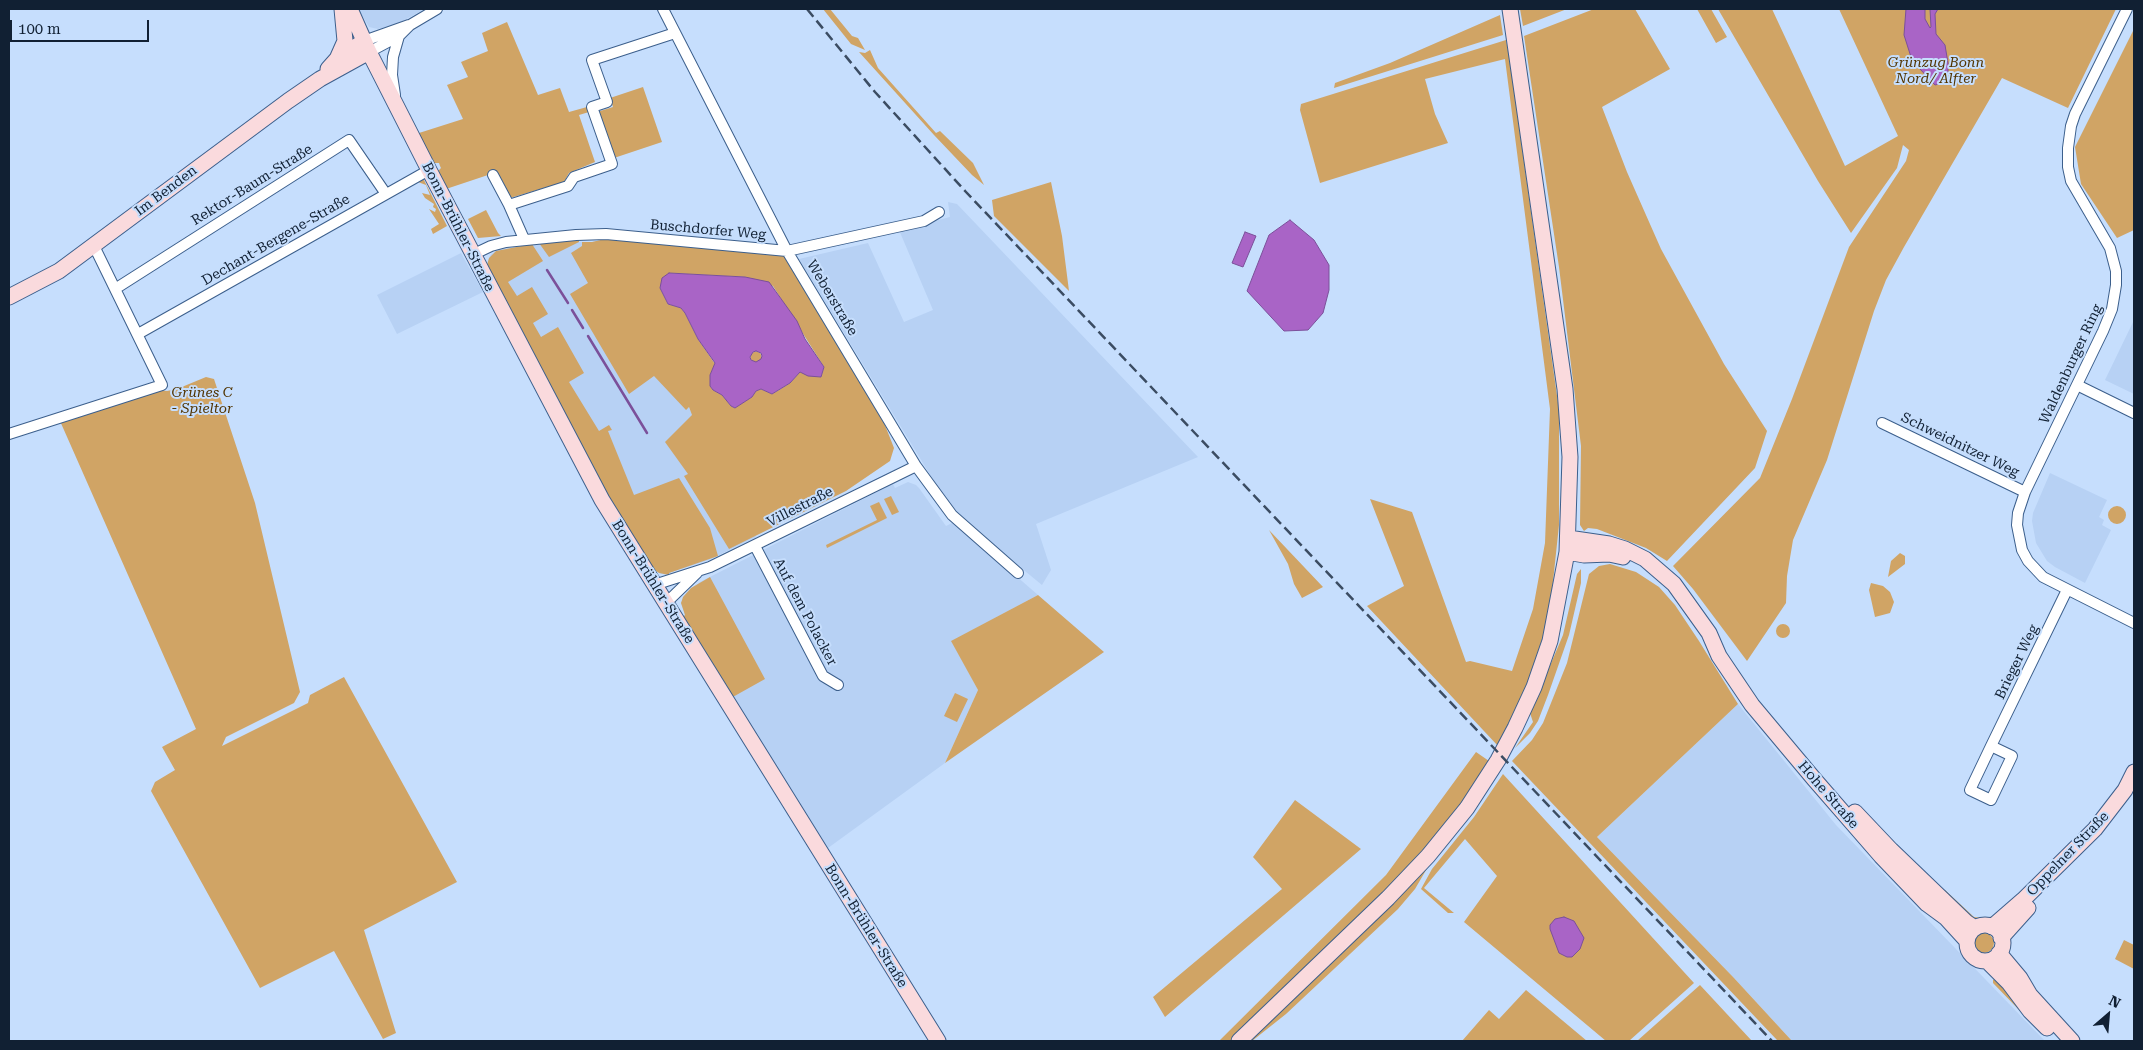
<!DOCTYPE html>
<html>
<head>
<meta charset="utf-8">
<style>
  body { margin:0 }
  #map { position:relative; width:2143px; height:1050px; overflow:hidden; background:#c6defd; font-family:"Roboto Serif",serif }
  canvas { display:block }
  .frame { position:absolute; inset:0; border:10px solid #112033; pointer-events:none }
  .north { position:absolute; left:2083px; top:990px; width:50px; height:50px; -webkit-text-stroke:4px #c6defd; paint-order:stroke; rotate:27deg; font-size:14px; font-weight:700; line-height:20px; text-align:center; color:#112033 }
  .north::after { content:''; display:block; margin:auto; width:18px; height:22px; background:#112033; clip-path:polygon(50% 0,100% 100%,50% 72%,0 100%) }
  .scale { position:absolute; left:10px; top:20px; width:139px; height:22px; box-sizing:border-box; border:2px solid #112033; border-top:0; padding-left:6px; font-size:15px; line-height:18px; white-space:nowrap; color:#112033; -webkit-text-stroke:4px #c6defd; paint-order:stroke }
</style>
</head>
<body>
<div id="map">
<canvas width="2143" height="1050"></canvas>
<div class="frame"></div>
<div class="north">N</div>
<div class="scale">100 m</div>
</div>
<script>
const g = document.querySelector('canvas').getContext('2d');
g.lineJoin = 'round';
function fill(path, color) { g.fillStyle = color; g.fill(path, 'evenodd'); }
const poly = rows => new Path2D(rows.map(r => 'M' + r).join(''));
function trace(path, color, width, dash) { g.strokeStyle = color; g.lineWidth = width; g.lineCap = dash ? 'butt' : 'round'; g.setLineDash(dash || []); g.stroke(path); }
function drawText(font, color, halo, rows, align = 'center') {
  g.font = font + ' "Roboto Serif",serif'; g.lineWidth = 4; g.setLineDash([]); g.textBaseline = 'middle'; g.strokeStyle = halo; g.fillStyle = color; for (const [text, x, y, turn = 0] of rows) {
    g.save(); g.translate(x, y); g.rotate((+turn || 0) * Math.PI / 180); g.textAlign = isNaN(turn) ? turn : align; if (halo) g.strokeText(text, 0, 0); g.fillText(text, 0, 0); g.restore();
  }
}
const built = poly([
  [358,9,425,9,397,24,378,29,369,27],
  [948,202,957,204,1198,457,1036,524,1051,570,1042,585,992,544,946,501,799,259,868,243,904,322,933,310,899,230,950,217],
  [579,239,579,242,592,242,605,239,692,414,756,537,709,560,669,573,669,575,659,573,488,261,491,254,501,249],
  [461,253,483,292,397,334,377,295],
  [2134,320,2134,394,2105,380],
  [2050,473,2107,500,2099,517,2104,520,2102,525,2111,530,2085,583,2055,567,2047,561,2036,543,2032,521,2033,513],
  [908,482,916,485,919,488,946,526,954,522,1038,595,952,641,978,690,945,763,828,848,731,698,683,617,685,615,681,603,687,592,700,582,893,484,895,488],
  [1738,704,1836,825,2045,1041,1792,1041,1734,978,1597,837]
]);
const green = poly([
  [823,9,830,9,852,36,858,38,865,50,851,44],
  [1520,9,1567,9,1523,26],
  [1594,9,1635,9,1670,69,1602,107,1627,172,1661,249,1724,364,1767,431,1755,468,1667,561,1646,548,1597,529,1588,528,1584,531,1580,525,1581,446,1559,267,1524,36],
  [1697,9,1711,9,1727,37,1716,43],
  [1718,9,1772,9,1845,166,1898,136,1839,9,2116,9,2068,108,2002,78,1904,247,1886,280,1874,311,1827,460,1793,540,1787,576,1786,603,1747,661,1693,589,1673,566,1760,478,1792,399,1849,247,1906,161,1909,150,1903,145,1897,168,1851,233,1818,181],
  [1500,15,1503,35,1334,88,1335,83,1390,63],
  [507,22,538,95,560,88,569,112,587,107,589,112,579,115,595,162,569,173,564,182,510,198,494,173,446,189,438,171,441,168,440,166,439,163,433,163,419,133,463,119,447,85,468,77,461,62,488,51,482,33],
  [2134,29,2134,230,2117,238,2081,184,2075,147],
  [1506,40,1509,56,1559,410,1559,525,1550,610,1544,634,1524,692,1498,746,1367,606,1404,586,1370,499,1412,512,1466,662,1470,661,1512,671,1533,609,1545,543,1550,409,1505,59,1425,79,1435,114,1448,143,1320,183,1300,110,1301,104],
  [870,50,878,68,936,133,940,131,973,163,984,185,972,175,934,135,859,52,865,53],
  [643,87,662,142,614,158,597,112,613,107,610,98],
  [420,180,424,180,447,226,433,234,431,229,439,224,429,209,435,212,436,209,433,207,434,204,425,198,422,193,430,195,426,185,418,182],
  [1051,182,1062,236,1069,291,994,216,992,200],
  [486,210,498,233,501,236,478,238,468,219],
  [579,239,579,242,549,257,539,243],
  [605,239,784,256,881,415,894,448,890,461,846,491,729,549,684,476,688,474,665,442,692,415,689,407,686,410,654,376,629,394,570,294,588,283,571,253,582,246,582,242,592,242],
  [669,273,745,277,773,286,824,367,821,377,800,372,790,383,779,390,772,394,761,389,756,391,752,397,742,403,735,408,731,406,722,395,713,390,710,386,710,375,715,364,698,339,685,313,681,308,668,304,660,288],
  [532,244,543,261,508,282,517,296,532,287,548,314,533,323,541,337,558,327,584,373,569,382,599,431,609,425,612,430,608,431,634,495,679,478,710,528,718,556,669,573,669,575,659,573,653,569,609,498,487,265,489,258,496,251],
  '750.5 357a5.5 5.5 0 1 1 11 0a5.5 5.5 0 1 1-11 0Z',
  [206,377,214,379,255,503,300,692,294,703,226,737,222,746,308,703,310,695,344,677,457,882,364,930,396,1033,383,1039,334,951,260,988,151,791,155,782,175,770,162,747,196,729,60,421,158,390,167,391,177,389],
  [891,496,899,512,892,515,884,499],
  [879,502,887,518,827,548,826,545,877,520,870,506],
  '2108 515a9 9 0 1 1 18 0a9 9 0 1 1-18 0Z',
  [1269,530,1323,587,1302,598,1294,584,1288,564],
  [1900,553,1905,556,1905,564,1888,577,1891,561],
  [1610,564,1636,572,1659,587,1675,605,1699,641,1738,704,1597,837,1734,978,1792,1041,1777,1040,1512,761,1532,740,1543,723,1567,663,1589,574,1599,566],
  [1581,569,1581,583,1569,635,1548,695,1538,721,1530,733,1515,748,1533,722,1530,713,1563,635,1577,574],
  [710,577,765,679,731,698,683,617,685,615,681,603,683,597,691,588],
  [1871,583,1883,586,1890,592,1894,602,1890,613,1875,617,1869,590],
  [1038,595,1104,652,945,763,978,690,951,641],
  '1776 631a7 7 0 1 1 14 0a7 7 0 1 1-14 0Z',
  [955,693,968,699,957,722,944,716],
  [1476,752,1489,761,1464,800,1408,868,1230,1041,1219,1041,1386,875],
  [1503,774,1694,983,1629,1041,1606,1041,1464,922,1497,876,1465,839,1424,888,1454,913,1448,913,1421,889,1432,869,1474,817],
  [1295,800,1361,849,1165,1017,1153,997,1282,889,1253,857],
  [1429,865,1415,889,1398,909,1286,1014,1252,1041,1248,1041],
  [1945,890,1974,917,1983,918,1995,916,1991,922,1978,922,1942,893],
  '1974 943a10 10 0 1 1 20 0a10 10 0 1 1-20 0Z',
  [2124,940,2134,945,2134,969,2115,959],
  [1998,975,2024,1010,2021,1012,1993,983,1993,980],
  [1700,985,1752,1041,1637,1041],
  [1526,990,1587,1041,1462,1041,1489,1010,1499,1019]
]);
const water = poly([
  [1906,9,1925,9,1925,19,1930,28,1931,27,1930,9,1938,9,1935,14,1936,34,1945,45,1948,63,1948,72,1943,83,1935,85,1919,68,1911,57,1904,35,1906,9],
  [1290,220,1314,240,1329,265,1329,290,1323,313,1308,330,1284,331,1247,291,1269,235,1290,220],
  [1245,232,1256,236,1243,267,1232,263,1245,232],
  [669,273,745,277,769,282,797,321,805,339,824,367,821,377,808,376,800,372,790,383,772,394,761,389,756,391,752,397,735,408,731,406,722,395,713,390,710,386,710,375,715,363,698,339,685,313,681,308,668,304,660,288,662,278,669,273],
  [756,351,761,353,762,356,761,359,756,362,751,360,750,357,753,352,756,351],
  [1564,917,1574,921,1584,938,1580,949,1572,957,1567,957,1559,953,1550,929,1550,925,1555,919,1564,917]
]);
const stream = poly([
  [547,270,568,303],
  [572,310,583,328],
  [588,336,647,433]
]);
const street = poly([
  [663,9,787,251,916,466,952,515,1018,573],
  [2127,9,2075,114,2071,126,2068,148,2068,167,2071,181,2110,248,2116,271,2116,285,2112,309,2103,331,2025,492,2018,513,2017,525,2022,550,2028,561,2043,577,2134,623],
  [364,41,409,25],
  [369,52,399,36,410,25,437,9],
  [395,95,392,75,393,57,399,36],
  [493,175,509,205],
  [524,239,509,205,568,186,574,177,612,164,592,107,607,102,592,60,675,33],
  [472,255,491,246,506,242,576,235,606,234,787,251,924,221,939,212],
  [115,289,349,140,386,194],
  [138,334,429,170],
  [2077,385,2134,413],
  [1882,423,2025,492],
  [9,434,162,385,94,246],
  [755,546,823,676,838,685],
  [654,585,710,567,916,466],
  [666,603,697,573],
  [1991,746,2012,756,1991,800,1970,790,1991,746,2067,590]
]);
const secondary = poly([
  [350,9,369,52,429,170,602,500,938,1041],
  [337,59,345,41,342,9],
  [328,69,336,60,364,41],
  [9,297,59,271,288,101,320,79,369,52],
  [1568,538,1609,544,1625,549,1645,559,1674,584,1709,633,1719,656,1752,705,1814,779,1881,856,1927,904,1946,918,1967,941],
  [1567,552,1584,555,1609,554,1623,557],
  [1855,812,1891,850,1966,922,1975,928],
  '1967 943a18 18 0 1 1 36 0a18 18 0 1 1-36 0Z',
  [1992,927,2023,900,2095,829,2125,790,2134,772],
  [2001,938,2028,908],
  [1999,953,2020,978,2030,995,2072,1041],
  [1987,961,2009,983,2030,1011,2047,1028],
  [1239,1041,1388,898,1428,856,1467,808,1498,760,1515,728,1534,687,1550,641,1567,552,1570,457,1565,389,1510,9]
]);
const rail = poly([
  [807,9,875,92,966,192,1772,1041]
]);
const parkNames = [
  ["Grünzug Bonn",1936,63],
  ["Nord/ Alfter",1936,79],
  ["Grünes C",202,393],
  ["- Spieltor",202,409]
];
const streetNames = [
  ["Rektor-Baum-Straße",252,185,-32],
  ["Im Benden",166,191,-37],
  ["Bonn-Brühler-Straße",458,227,63],
  ["Buschdorfer Weg",708,230,5],
  ["Dechant-Bergene-Straße",276,240,-30],
  ["Weberstraße",832,298,59],
  ["Waldenburger Ring",2071,364,-65],
  ["Schweidnitzer Weg",1960,445,26],
  ["Villestraße",800,507,-27],
  ["Bonn-Brühler-Straße",653,582,58],
  ["Auf dem Polacker",805,612,62],
  ["Brieger Weg",2017,662,-64],
  ["Hohe Straße",1828,795,49],
  ["Oppelner Straße",2068,854,-46],
  ["Bonn-Brühler-Straße",866,926,58]
];
fill(built, '#b7d1f4');
fill(green, '#d0a465');
fill(water, '#a964c6');
trace(water, '#7b509a', 1);
trace(stream, '#7b509a', 2.5);
trace(street, '#3c5f8c', 12);
trace(secondary, '#3c5f8c', 17);
trace(street, '#fff', 10);
trace(secondary, '#fadadd', 15);
trace(rail, '#3b4c62', 2.5, [10, 5]);
drawText('italic 14px', '#513400', '#c6defd', parkNames);
drawText('14px', '#112033', '#c6defd', streetNames);
</script>
</body>
</html>
